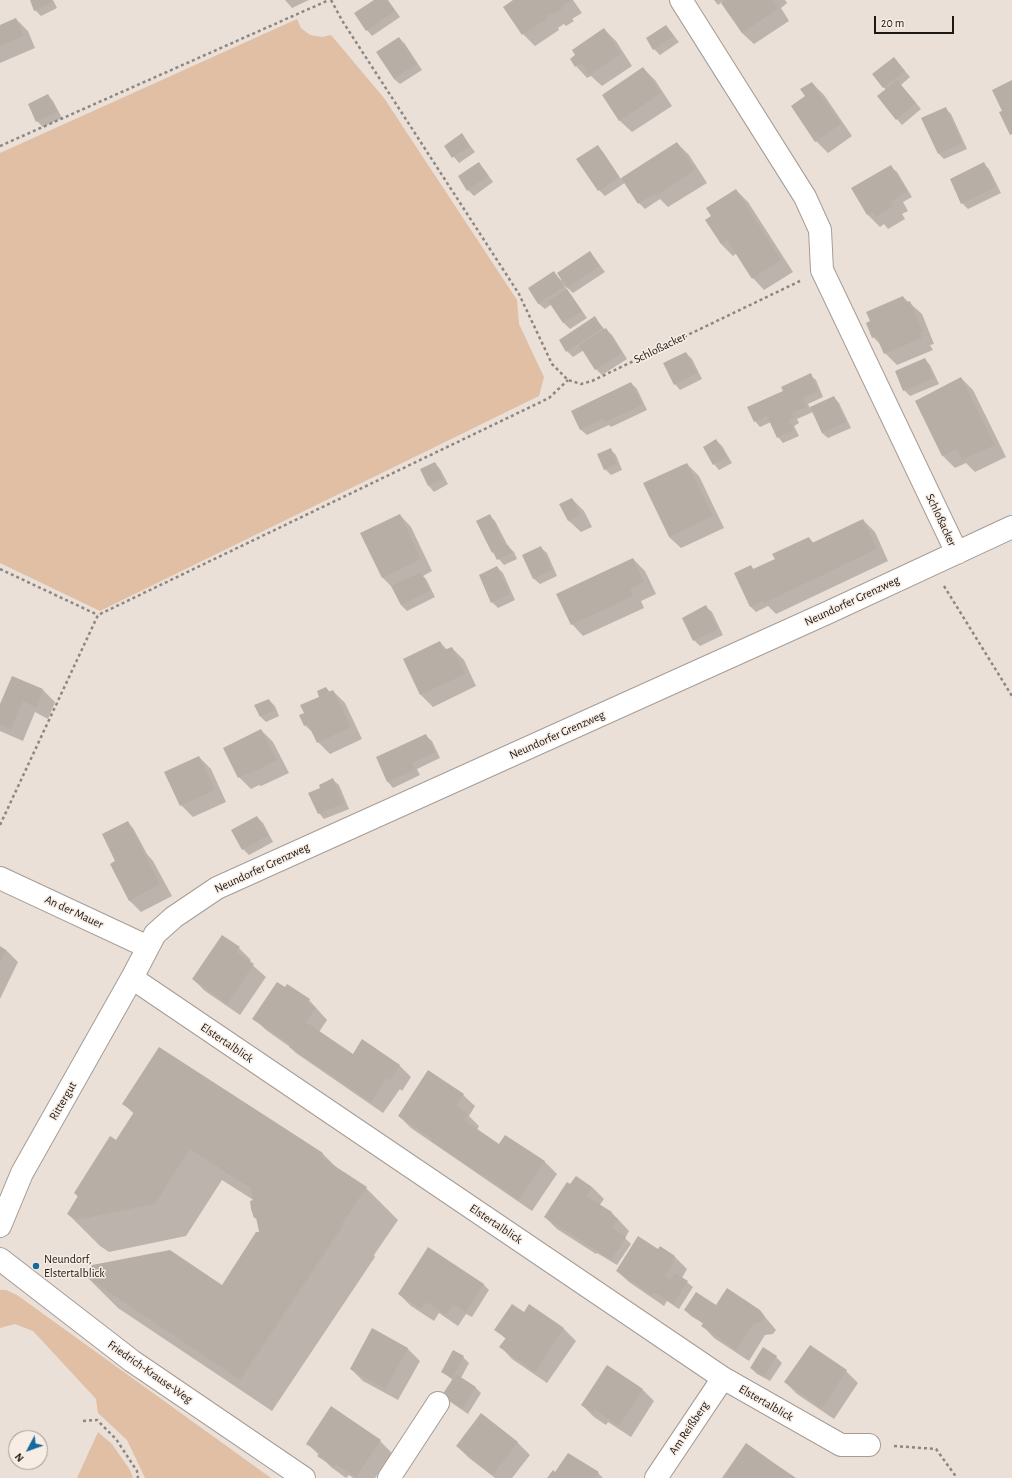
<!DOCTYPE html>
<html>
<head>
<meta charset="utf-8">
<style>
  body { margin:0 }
  #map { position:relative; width:1012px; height:1478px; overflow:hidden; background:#eae0d8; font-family:"Alegreya Sans",sans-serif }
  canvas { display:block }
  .north { position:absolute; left:8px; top:1430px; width:40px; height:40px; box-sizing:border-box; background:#f8ede5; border:1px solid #a09892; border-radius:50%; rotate:229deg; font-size:11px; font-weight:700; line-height:16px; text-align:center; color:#1b1815 }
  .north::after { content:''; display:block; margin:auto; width:14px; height:18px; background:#16699b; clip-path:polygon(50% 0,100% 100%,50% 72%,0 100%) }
  .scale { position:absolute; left:874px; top:16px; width:80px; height:18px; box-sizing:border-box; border:2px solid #1b1815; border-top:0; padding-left:5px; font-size:12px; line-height:14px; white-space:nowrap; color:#1b1815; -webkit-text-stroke:3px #f8ede5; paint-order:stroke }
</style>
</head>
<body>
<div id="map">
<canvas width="1012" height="1478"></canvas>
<div class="north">N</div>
<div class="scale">20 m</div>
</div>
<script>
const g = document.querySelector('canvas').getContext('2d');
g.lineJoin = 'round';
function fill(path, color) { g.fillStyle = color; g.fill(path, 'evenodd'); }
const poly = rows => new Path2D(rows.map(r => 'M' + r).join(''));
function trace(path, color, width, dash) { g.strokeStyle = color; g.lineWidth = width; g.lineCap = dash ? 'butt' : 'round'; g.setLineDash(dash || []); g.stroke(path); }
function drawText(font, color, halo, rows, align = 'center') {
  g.font = font + ' "Alegreya Sans",sans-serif'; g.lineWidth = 3; g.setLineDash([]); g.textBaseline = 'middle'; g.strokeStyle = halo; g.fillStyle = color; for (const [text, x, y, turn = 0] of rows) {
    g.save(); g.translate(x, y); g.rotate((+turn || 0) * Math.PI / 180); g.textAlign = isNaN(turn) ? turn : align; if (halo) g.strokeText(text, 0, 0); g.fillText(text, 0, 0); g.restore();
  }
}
const green = poly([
  [297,19,301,28,310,35,322,37,331,35,384,98,517,300,519,324,544,377,539,396,100,611,0,563,0,153],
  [0,1290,6,1290,17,1295,271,1478,145,1478,127,1440,98,1413,96,1399,33,1331,15,1324,0,1328],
  [98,1432,112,1444,130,1470,133,1478,77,1478]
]);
const shadow = poly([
  [31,0,53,0,57,8,41,16,35,10],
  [285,0,309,0,292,8],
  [375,0,388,0,400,17,372,36,367,30],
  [515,0,573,0,582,13,572,19,574,21,566,26,564,24,558,28,559,30,535,46,523,34,505,7],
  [714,0,785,0,787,3,781,8,789,21,754,44,742,33,722,2,718,5],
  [16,19,28,31,35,48,0,63,0,26],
  [666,26,679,42,660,55,654,49],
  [604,29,616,41,632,66,602,86,591,76,587,78,576,66],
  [399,38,405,44,422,70,400,84,394,79],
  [899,64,910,77,901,85,921,109,902,125,897,119,886,90,873,74],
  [643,68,655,80,672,106,632,132,620,121,603,95],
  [812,83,824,95,852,136,828,153,816,141,807,96],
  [48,95,53,101,62,118,43,127,37,121],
  [945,108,951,114,967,149,944,159,939,154],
  [462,135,475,152,459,163,445,146],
  [677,143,689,155,707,183,668,207,660,199,645,209,639,203,626,182,605,196,599,190,597,146,603,152,621,179],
  [478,163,484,169,493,182,474,196,468,190,459,176],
  [984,164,989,169,1001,193,968,209,962,203],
  [891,167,897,172,912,197,903,202,908,211,902,214,905,219,888,229,884,224,880,227,868,215,852,189],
  [736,190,748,202,793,272,764,290,753,278,737,253,733,256,721,244,712,216],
  [590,252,605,272,573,293,564,285,587,318,570,329,564,323,552,304,545,309,539,304,529,288,553,272,561,280],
  [903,297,922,314,934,344,930,345,933,350,897,365,885,353,881,345,873,337,871,322],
  [595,318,605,330,606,329,612,335,627,359,602,375,596,369,584,350,573,357,567,351],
  [686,353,692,359,702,379,680,390,675,384],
  [925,359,930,365,939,384,910,396,904,390],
  [810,375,816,380,823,397,808,404,810,408,834,397,839,403,851,428,828,438,822,433,813,412,797,419,799,423,794,426,799,436,783,443,778,437,771,422,760,427,755,421,784,391],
  [961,378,973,390,1006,457,975,472,966,463,955,468,943,456,916,401],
  [631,383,637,389,647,410,611,427,609,425,587,435,581,430,572,411],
  [716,440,722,446,732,463,719,470,714,464],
  [610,449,616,455,622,470,611,475,605,469],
  [435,463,440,469,448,484,434,492,429,486,421,470],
  [687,464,699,476,724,528,681,548,669,537],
  [572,499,584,511,592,527,581,532,569,521],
  [400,515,411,527,432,571,423,576,426,579,435,597,407,611,401,605,393,588,383,578],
  [489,515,495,521,508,546,514,552,517,559,504,565,493,552,477,521],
  [863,520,875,532,888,561,776,614,768,606,756,612,750,606,751,566,754,570,776,560,809,538,814,543],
  [541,548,547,553,557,576,540,584,534,579,524,556],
  [633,559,645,571,656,594,641,601,644,608,583,636,572,624],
  [497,567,503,573,515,600,498,608,492,602],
  [706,607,712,612,723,635,700,646,694,640,683,618],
  [440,642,447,650,452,648,464,660,476,686,433,707,421,695,404,660],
  [13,677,43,690,55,702,48,719,35,712,23,741,0,731,0,707],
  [326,688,330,692,333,691,345,703,362,739,330,754,318,742,314,734,305,725],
  [269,700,275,706,279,716,266,722,261,717],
  [261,730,273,742,289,773,261,786,259,785,251,789,239,777],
  [426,736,432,741,440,758,417,769,420,775,393,788,388,782,377,758],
  [199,757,211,769,226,802,193,817,181,805],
  [333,780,339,785,349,809,324,819,319,813,321,788],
  [257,817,263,823,273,842,249,855,243,849,232,830],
  [127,822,133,828,147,854,153,861,172,896,141,912,129,900,117,861],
  [0,948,6,950,18,962,0,999],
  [239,948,251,960,249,962,266,977,240,1015,205,991,193,979],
  [309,1000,327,1020,319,1032,352,1055,399,1065,411,1077,402,1091,400,1089,383,1113,296,1053,290,1047,266,1030,254,1018],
  [159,1049,323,1154,338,1169,366,1188,398,1220,374,1255,375,1257,272,1411,118,1308,86,1276,222,1286,260,1233,258,1221,254,1217,255,1201,222,1180,186,1236,109,1252,100,1246,68,1214,78,1197,75,1193,116,1141,134,1114,124,1104],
  [463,1095,475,1106,469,1116,479,1126,477,1130,499,1145,505,1136,545,1162,557,1174,532,1211,411,1128,399,1116],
  [570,1186,592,1187,604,1199,599,1206,612,1213,629,1231,625,1238,631,1244,617,1265,597,1253,596,1254,557,1229,545,1217],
  [660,1248,675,1257,687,1269,682,1278,693,1287,679,1309,667,1301,664,1306,629,1282,617,1271,658,1250],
  [483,1284,489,1290,472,1317,466,1314,458,1326,439,1313,434,1321,411,1306,399,1294],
  [529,1306,564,1329,576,1341,547,1383,512,1359,501,1347,506,1339,496,1330,524,1314],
  [715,1306,760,1311,776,1330,773,1334,765,1335,749,1361,714,1338,703,1326,704,1324,691,1316,685,1310],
  [373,1329,408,1349,420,1361,398,1400,363,1381,351,1369],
  [810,1346,846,1371,858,1383,834,1419,797,1394,785,1382],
  [463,1357,469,1363,461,1378,476,1388,481,1393,468,1414,449,1401,443,1395,453,1380,442,1372],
  [776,1357,782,1363,770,1381,757,1374,751,1368],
  [642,1389,654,1401,631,1437,608,1422,606,1425,594,1417,582,1405],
  [481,1414,518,1443,530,1455,512,1478,495,1478,469,1458,457,1446],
  [380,1441,392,1453,375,1478,353,1478,349,1475,346,1478,331,1467,307,1443],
  [556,1473,598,1473,603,1478,549,1478]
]);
const building = poly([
  [30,0,51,0,52,2,34,11],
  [374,0,387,0,395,11,366,31,354,13],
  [513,0,571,0,561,7,562,9,553,15,552,12,546,16,548,18,522,35,503,7],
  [726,0,773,0,778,9,742,33,721,3],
  [16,18,24,36,0,46,0,25],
  [666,25,674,36,653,50,646,38],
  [604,28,621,54,589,75,581,63,575,67,570,59,575,55,572,50],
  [399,37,417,64,394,79,376,52],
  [894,57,905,71,883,88,872,74],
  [643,67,661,93,619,121,602,95],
  [897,80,916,103,896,120,877,96],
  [1012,80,1012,134,1010,135,999,112,1002,111,992,90],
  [812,82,841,124,815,142,791,106,805,96,800,89],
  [48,94,57,112,36,122,28,104],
  [946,107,962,143,938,154,921,118],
  [462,133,470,146,452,158,444,146],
  [677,142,695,170,656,196,654,194,638,204,621,178],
  [598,145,619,177,598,191,576,159],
  [479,162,488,176,467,191,458,176],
  [984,162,996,187,961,204,950,179],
  [891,165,907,191,891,202,893,206,876,217,872,212,867,215,851,188],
  [736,189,781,260,752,279,727,240,721,244,705,220,711,216,706,208],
  [590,251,600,266,567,288,557,273],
  [554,271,564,287,538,304,528,288],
  [567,289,582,311,563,323,548,301],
  [903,296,906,303,910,301,923,332,919,333,922,338,884,354,876,336,872,338,866,323,870,321,866,312],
  [595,316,602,328,566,352,559,340],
  [606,328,622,353,595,370,579,345],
  [686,352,697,373,674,385,663,363],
  [925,358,934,378,903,391,895,371],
  [811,373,818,391,803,398,807,407,792,413,794,417,789,420,794,430,777,438,767,416,754,422,747,407,783,391,781,387],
  [961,377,995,445,962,460,957,449,942,456,915,401],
  [631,382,642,405,605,422,603,419,580,430,571,411],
  [834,396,846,422,822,433,810,407],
  [716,439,727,457,713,465,703,447],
  [611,448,617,464,604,470,597,454],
  [435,462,443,479,428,486,420,469],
  [687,463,713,516,669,537,643,483],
  [572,498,581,515,568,521,559,504],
  [400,514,421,559,382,578,360,533],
  [490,514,506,546,508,545,512,553,497,560,493,552,492,553,476,521],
  [863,519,877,549,764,603,763,601,750,607,734,573,751,565,753,569,775,559,772,554,809,537,812,543],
  [541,546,552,570,533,579,522,555],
  [633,558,644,582,630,589,633,596,571,625,556,594],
  [497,566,510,594,491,603,479,575],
  [421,572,430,591,401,605,391,586],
  [706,605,718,629,693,641,682,618],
  [440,641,444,650,452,647,465,674,420,695,403,659],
  [12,676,43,689,36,708,23,701,11,729,0,725,0,704],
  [326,687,329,692,333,690,351,727,317,743,308,724,304,726,299,715,304,713,300,705,319,697,317,691],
  [269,699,274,710,260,717,254,705],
  [261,729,277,760,248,775,247,773,238,778,223,748],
  [426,734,435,752,412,763,415,770,387,782,376,757],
  [199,756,215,790,180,806,164,772],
  [333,778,344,803,318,814,308,793,320,788,319,785],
  [257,816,268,836,242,850,231,830],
  [128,821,160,884,129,901,110,864,115,861,102,834],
  [222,935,240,947,236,952,254,964,227,1004,192,979],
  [0,946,6,950,0,963],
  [277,982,285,987,287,984,310,999,308,1002,316,1008,306,1022,353,1054,362,1039,400,1065,390,1080,387,1078,371,1102,289,1047,291,1045,252,1019],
  [159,1047,323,1153,321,1157,367,1187,342,1223,344,1224,240,1380,85,1276,92,1265,170,1250,222,1285,256,1232,259,1232,256,1217,254,1218,251,1209,250,1201,253,1200,250,1186,247,1186,190,1149,155,1204,76,1220,67,1214,78,1196,74,1193,110,1136,116,1140,134,1112,122,1104],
  [428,1070,464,1094,456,1106,468,1114,464,1120,499,1144,505,1135,545,1161,519,1200,431,1141,432,1139,398,1116],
  [576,1176,592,1187,586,1196,612,1212,611,1214,618,1219,612,1228,626,1237,611,1260,544,1217,567,1182,570,1184],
  [638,1236,658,1249,660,1246,675,1256,672,1261,674,1262,664,1276,671,1280,675,1273,688,1281,673,1304,654,1292,652,1295,616,1271],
  [428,1247,484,1284,466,1312,453,1304,446,1315,426,1302,421,1309,398,1294],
  [727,1288,760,1310,765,1317,761,1322,753,1324,736,1350,701,1326,703,1323,684,1310,696,1292,716,1305],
  [512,1304,524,1312,529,1304,564,1328,535,1372,499,1347,506,1338,494,1330],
  [372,1328,408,1348,385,1389,350,1369],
  [810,1345,847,1370,822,1408,784,1382],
  [763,1347,777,1356,764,1376,750,1368],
  [453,1350,464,1356,452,1378,441,1372],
  [607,1365,643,1389,619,1426,595,1410,593,1413,581,1405],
  [456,1374,476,1387,462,1409,442,1395],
  [331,1406,381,1440,356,1477,336,1464,334,1467,317,1456,320,1453,306,1444],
  [481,1413,518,1442,493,1475,456,1446],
  [746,1443,774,1463,796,1478,722,1478],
  [568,1453,599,1472,595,1478,547,1478,553,1470,555,1472]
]);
const path = poly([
  [331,0,343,22,519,294,552,364,568,380,581,384,592,381,800,281],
  [0,146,329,0],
  [0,569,98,615],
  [944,586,1012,696],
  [0,825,98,615,549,398,568,380],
  [83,1421,97,1420,116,1439,137,1471,138,1478],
  [894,1446,936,1449,957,1478]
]);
const minor = poly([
  [681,0,805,197,820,230,822,270,957,553],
  [0,878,148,947],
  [132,978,723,1378,841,1445,869,1445],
  [0,1226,22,1173,132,978,155,934,174,917,217,888,827,613,1012,527],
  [0,1259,132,1361,304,1478],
  [389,1478,438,1403],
  [656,1478,723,1378]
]);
const markers = [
  [36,1266,4,"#16699b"]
];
const streetNames = [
  ["Schloßacker",660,348,-26],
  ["Schloßacker",941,520,65],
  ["Neundorfer Grenzweg",852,601,-25],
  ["Neundorfer Grenzweg",557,735,-24],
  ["Neundorfer Grenzweg",262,868,-25],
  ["An der Mauer",74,912,25],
  ["Elstertalblick",227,1043,34],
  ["Rittergut",63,1101,-60],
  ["Elstertalblick",496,1224,34],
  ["Friedrich-Krause-Weg",150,1372,35],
  ["Elstertalblick",766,1403,30],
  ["Am Reißberg",689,1428,-56]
];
const poiNames = [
  ["Neundorf,",44,1259],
  ["Elstertalblick",44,1273]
];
fill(green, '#e0bfa4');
fill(shadow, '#0003');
fill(building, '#b7aea6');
trace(minor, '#a59c95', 24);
trace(path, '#8d8681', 2.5, [3, 3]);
trace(minor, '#fff', 22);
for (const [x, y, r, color] of markers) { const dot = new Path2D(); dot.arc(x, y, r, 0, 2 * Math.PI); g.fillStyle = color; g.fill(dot); trace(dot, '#f8ede5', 1.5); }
drawText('12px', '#1b1815', '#f8ede5', streetNames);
drawText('12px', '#1b1815', '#f8ede5', poiNames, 'left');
</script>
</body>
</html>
